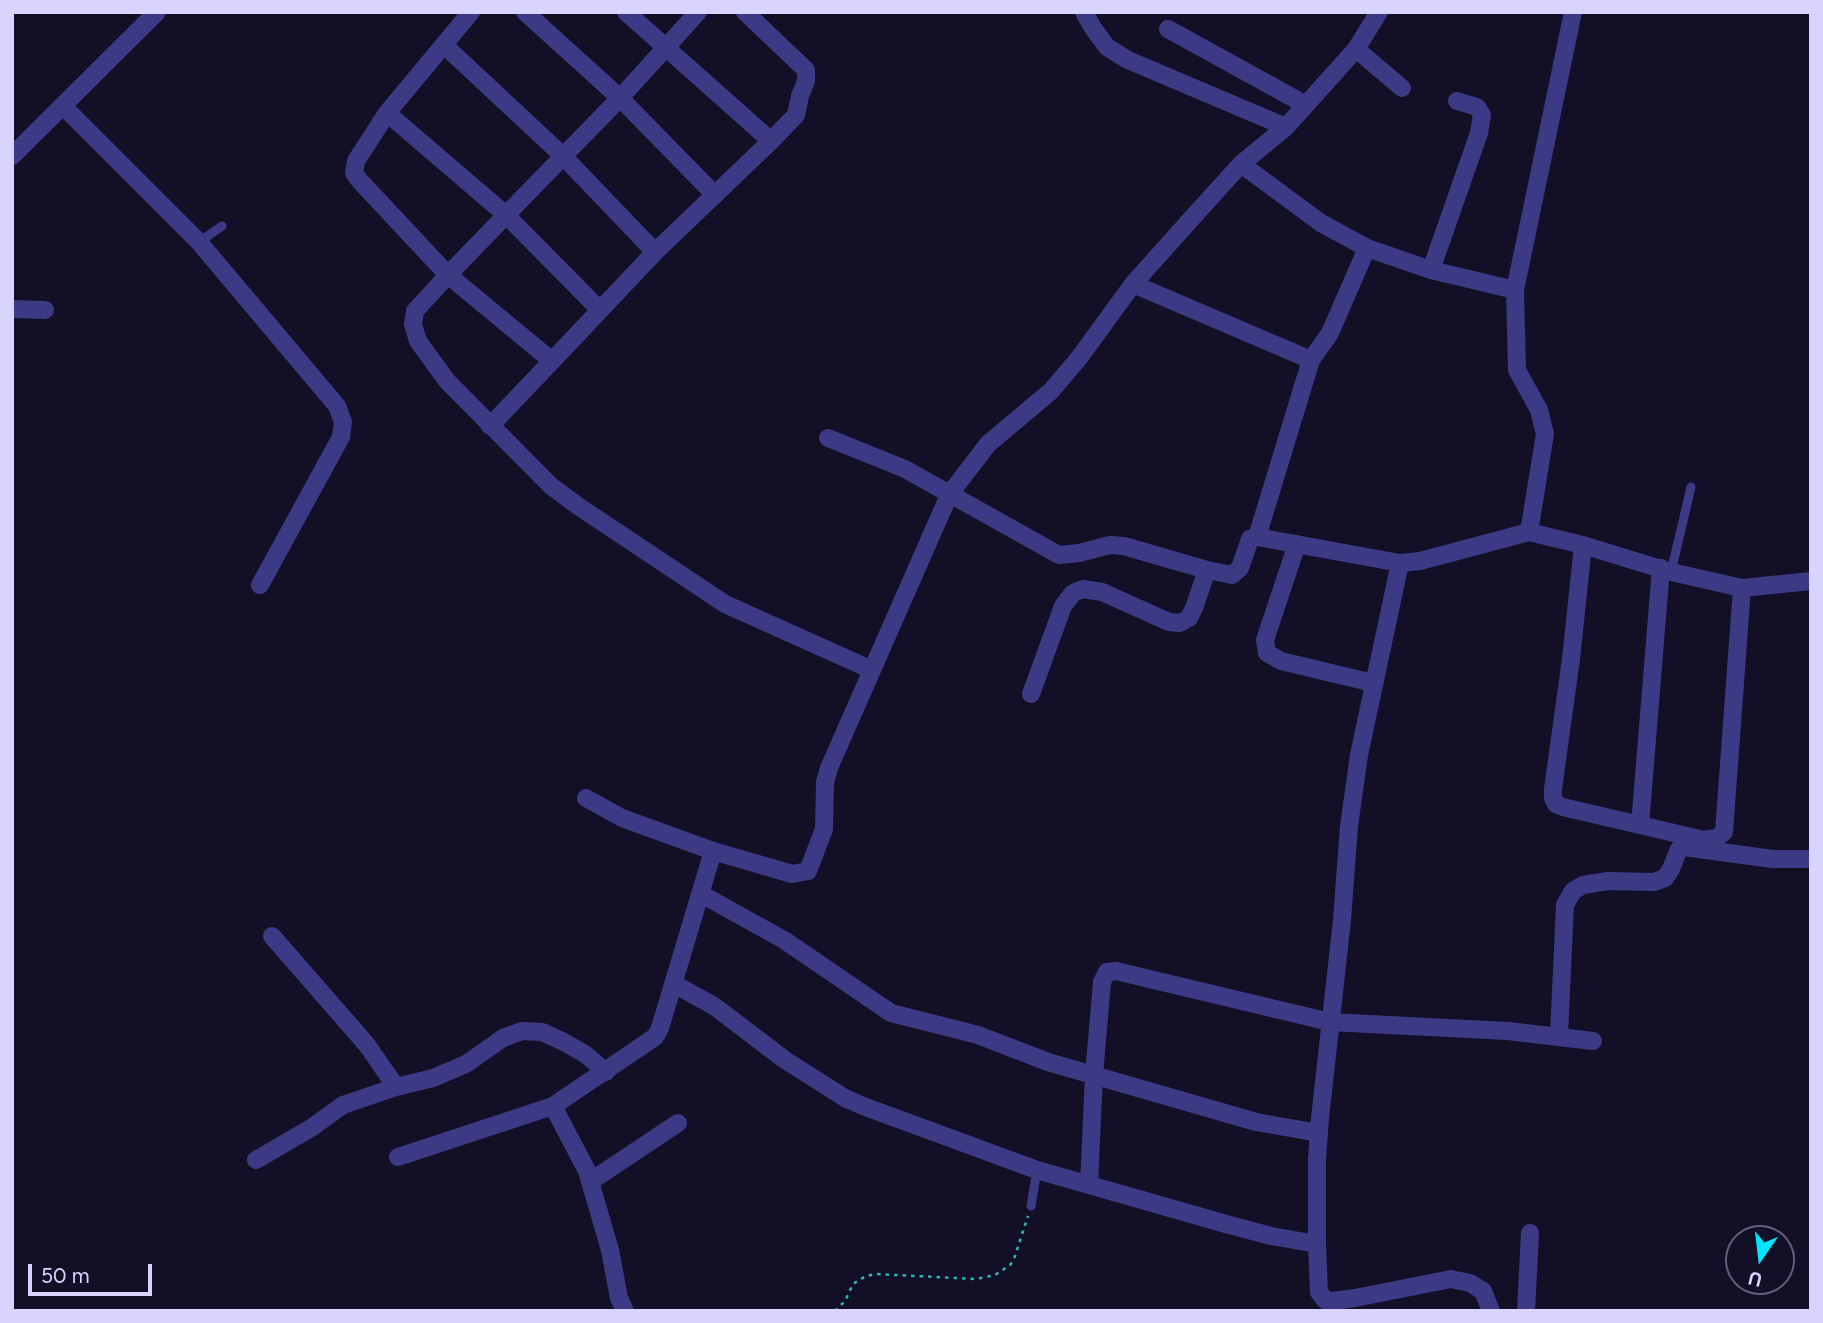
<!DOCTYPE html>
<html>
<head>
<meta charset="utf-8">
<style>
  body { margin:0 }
  #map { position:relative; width:1823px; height:1323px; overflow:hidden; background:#130f26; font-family:Figtree,sans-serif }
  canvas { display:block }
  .frame { position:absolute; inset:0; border:14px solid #d9d4ff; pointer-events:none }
  .north { position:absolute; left:1725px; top:1225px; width:70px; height:70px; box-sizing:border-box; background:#130f26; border:2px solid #625e7d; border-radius:50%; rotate:194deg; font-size:19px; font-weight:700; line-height:28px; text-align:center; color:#d9d4ff }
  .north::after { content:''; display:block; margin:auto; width:24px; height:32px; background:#00e5ff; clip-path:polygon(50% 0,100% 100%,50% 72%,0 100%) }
  .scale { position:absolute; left:28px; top:1264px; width:124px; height:32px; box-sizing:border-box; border:4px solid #d9d4ff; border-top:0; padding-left:9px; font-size:21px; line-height:24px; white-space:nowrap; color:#d9d4ff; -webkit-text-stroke:5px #130f26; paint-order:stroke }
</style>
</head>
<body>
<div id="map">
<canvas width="1823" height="1323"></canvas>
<div class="frame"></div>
<div class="north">U</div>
<div class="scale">50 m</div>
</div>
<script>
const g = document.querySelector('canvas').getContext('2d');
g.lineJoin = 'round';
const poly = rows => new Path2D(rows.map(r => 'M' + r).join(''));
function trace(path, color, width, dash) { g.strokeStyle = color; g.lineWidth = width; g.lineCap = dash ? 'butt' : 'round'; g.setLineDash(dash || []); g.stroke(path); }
const path = poly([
  [835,1311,845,1301,853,1284,866,1276,876,1274,976,1279,995,1275,1010,1265,1014,1259,1028,1216]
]);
const lane = poly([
  [199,242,222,226],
  [1671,572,1691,487],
  [1031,1206,1037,1170]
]);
const street = poly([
  [471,12,387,113,356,161,354,173,360,181,448,275,415,311,413,324,418,341,447,381,551,486,578,506,725,604,872,670],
  [525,12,620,98,715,195],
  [626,12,771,141,655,252],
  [745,12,806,70,806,81,800,96,796,115,771,141],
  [1084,12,1093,28,1107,47,1128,60,1286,127],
  [1168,29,1306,105],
  [444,45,563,156,655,252,552,361],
  [1356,49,1402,88],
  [63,106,199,242,337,406,343,422,341,437,260,585],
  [387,113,506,215,448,275,552,361,490,426],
  [12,156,157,12],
  [1241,164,1321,223,1367,248,1431,270,1515,290],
  [1431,270,1479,133,1482,115,1477,107,1457,101],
  [1133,284,1311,360],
  [12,309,45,310],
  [600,310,506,215,620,98,698,12],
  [828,438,905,469,1059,555,1079,553,1110,545,1124,546,1207,570,1232,575,1240,568,1250,539,1257,537,1400,563,1420,561,1529,532,1583,545,1671,572,1742,588,1811,581],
  [1529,532,1545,434,1539,410,1517,370,1515,290,1573,12],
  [1257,537,1311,360,1330,333,1367,248],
  [1297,544,1265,640,1267,653,1281,661,1373,683],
  [1583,545,1571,659,1553,789,1553,798,1556,804,1563,807,1704,840,1717,838,1724,832,1742,588],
  [1031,694,1063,606,1073,593,1083,589,1102,592,1169,622,1180,623,1189,618,1194,608,1207,570],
  [586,798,622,818,713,851],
  [1640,825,1661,568],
  [701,894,784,940,891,1013,978,1035,1048,1062,1256,1122,1319,1133],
  [272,936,367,1045,396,1087,433,1078,466,1064,503,1038,522,1031,542,1032,564,1042,585,1054,606,1072],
  [674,984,714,1006,785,1060,845,1098,863,1106,1037,1170,1226,1224,1271,1236,1317,1244,1317,1159,1320,1118,1342,920,1349,826,1359,755,1400,563],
  [1559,1035,1565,905,1573,891,1583,885,1608,881,1654,882,1665,878,1671,869,1679,849,1684,847,1773,859,1811,859],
  [553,1106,587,1171,610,1250,619,1298,625,1311],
  [398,1157,553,1106,655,1037,660,1028,713,851,792,874,808,871,824,829,825,782,829,768,949,495,988,444,1051,391,1079,358,1133,284,1192,218,1241,164,1286,127,1356,49,1379,12],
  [256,1160,311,1128,343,1105,396,1087],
  [591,1181,678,1123],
  [1089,1185,1094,1075,1102,982,1107,972,1116,971,1330,1022,1508,1031,1593,1041],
  [1317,1244,1319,1292,1325,1300,1333,1301,1355,1298,1451,1279,1470,1283,1483,1291,1491,1311],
  [1526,1311,1530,1233]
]);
trace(path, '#2fb8b0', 2.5, [3.5, 5]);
trace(lane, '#3d3a85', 9);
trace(street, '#3d3a85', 18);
</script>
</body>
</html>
